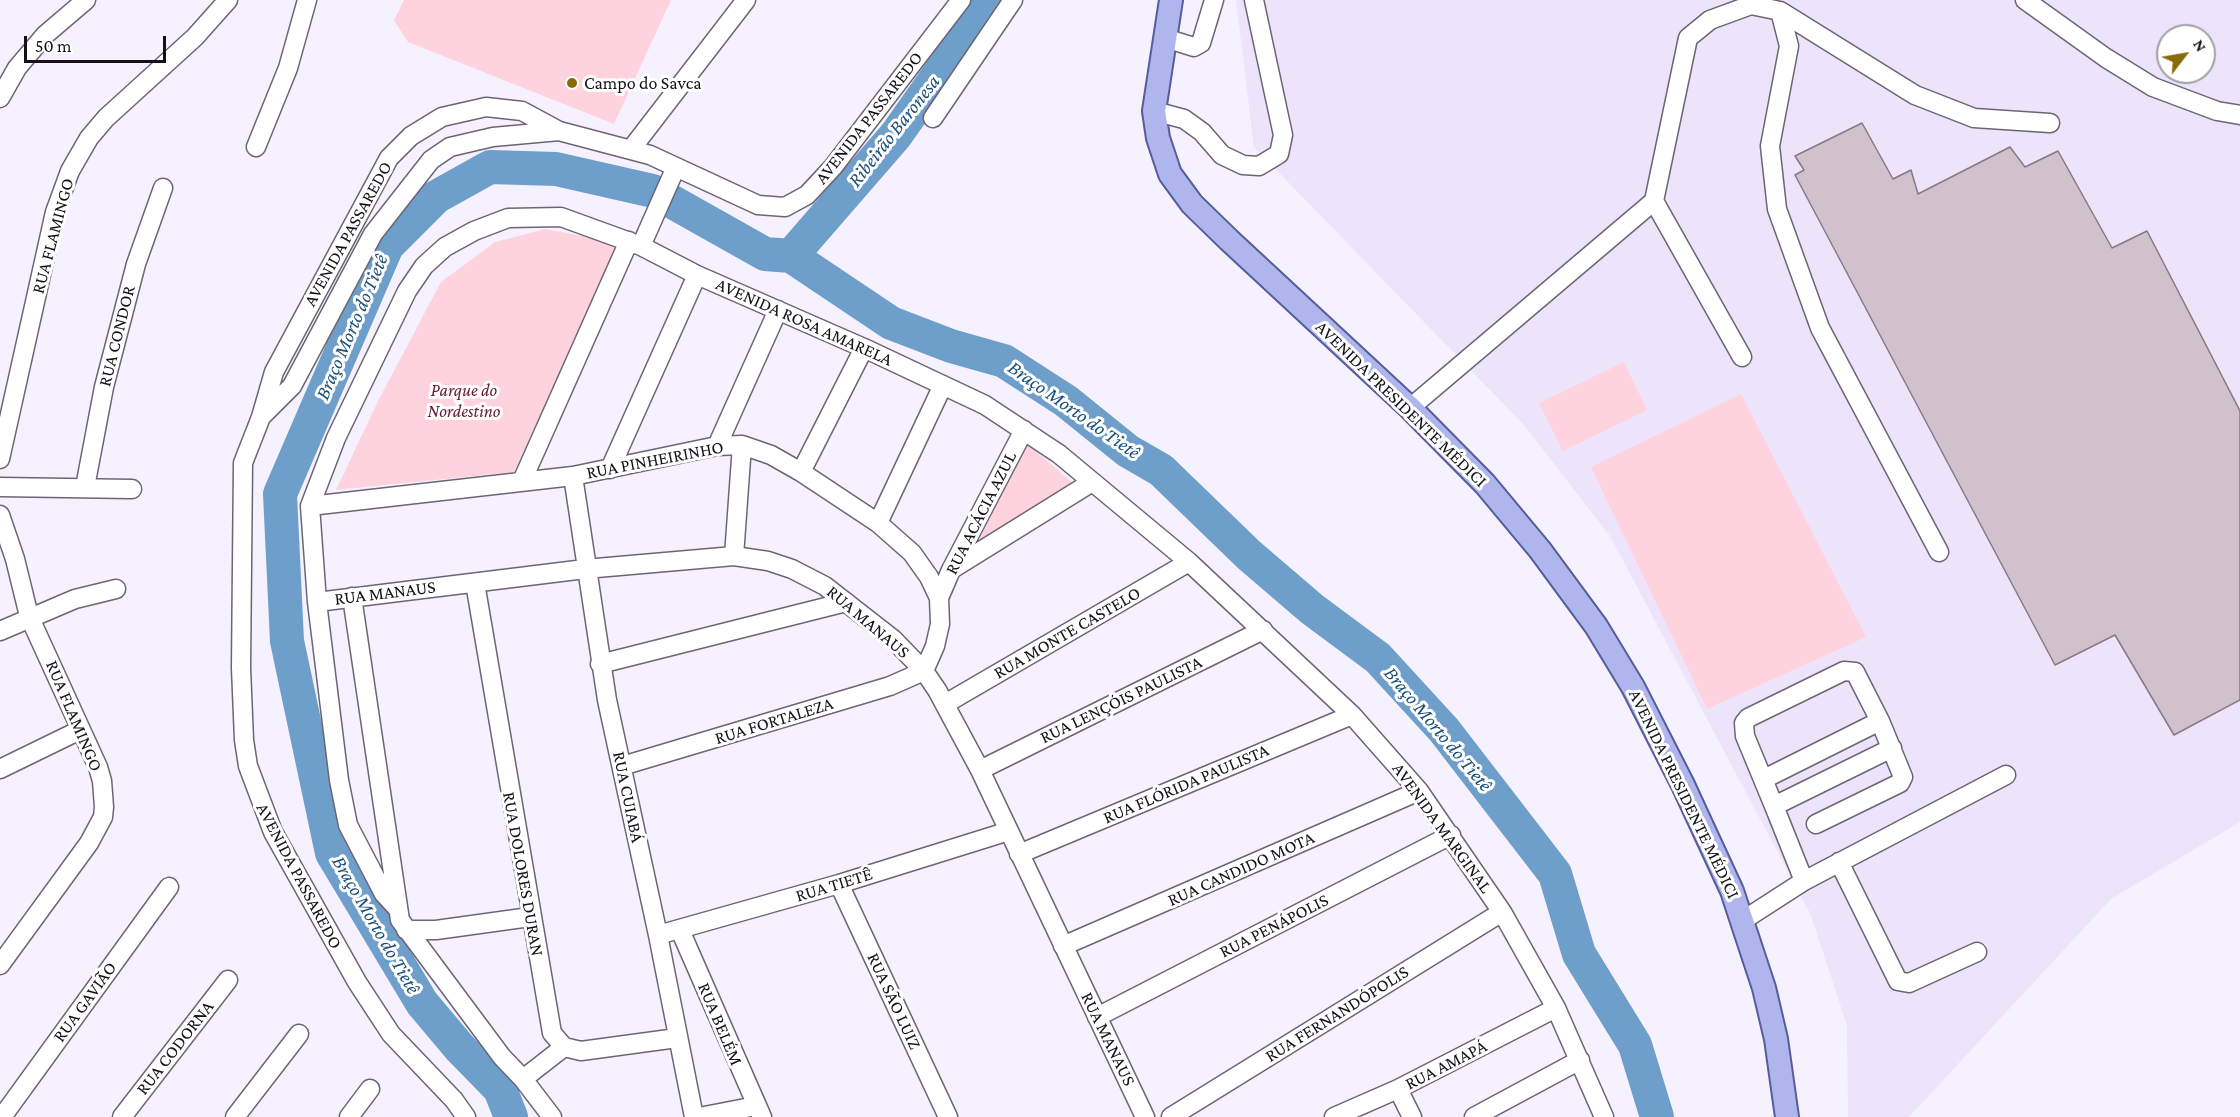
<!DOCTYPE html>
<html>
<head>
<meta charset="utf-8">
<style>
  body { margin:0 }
  #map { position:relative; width:2240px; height:1117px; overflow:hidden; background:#f6f1fe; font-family:"Crimson Pro",serif }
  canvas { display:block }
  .north { position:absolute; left:2156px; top:24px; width:60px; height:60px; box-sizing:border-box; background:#fff; border:2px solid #a1a0a3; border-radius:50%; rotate:59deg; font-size:16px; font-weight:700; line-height:24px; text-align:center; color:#141218 }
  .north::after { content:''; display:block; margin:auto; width:21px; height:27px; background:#896b0a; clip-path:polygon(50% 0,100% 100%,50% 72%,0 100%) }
  .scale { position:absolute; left:24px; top:36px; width:142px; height:27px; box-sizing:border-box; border:3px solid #141218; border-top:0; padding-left:8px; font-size:18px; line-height:21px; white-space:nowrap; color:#141218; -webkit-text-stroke:4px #fff; paint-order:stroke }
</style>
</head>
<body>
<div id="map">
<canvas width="2240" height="1117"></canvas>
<div class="north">N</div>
<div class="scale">50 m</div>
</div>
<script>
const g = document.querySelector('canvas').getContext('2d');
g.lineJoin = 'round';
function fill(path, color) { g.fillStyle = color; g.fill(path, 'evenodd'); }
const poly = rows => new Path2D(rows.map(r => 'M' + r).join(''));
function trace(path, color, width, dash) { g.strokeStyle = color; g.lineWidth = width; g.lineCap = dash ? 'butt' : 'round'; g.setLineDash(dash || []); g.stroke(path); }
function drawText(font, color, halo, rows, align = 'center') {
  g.font = font + ' "Crimson Pro",serif'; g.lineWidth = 6; g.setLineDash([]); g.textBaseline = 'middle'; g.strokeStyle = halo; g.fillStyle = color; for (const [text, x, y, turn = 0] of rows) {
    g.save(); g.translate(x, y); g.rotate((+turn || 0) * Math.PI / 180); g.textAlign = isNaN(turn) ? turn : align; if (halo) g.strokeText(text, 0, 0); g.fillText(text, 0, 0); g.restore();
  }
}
const built = poly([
  [1236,0,2240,0,2240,822,2111,899,1909,1117,1848,1117,1847,1026,1811,915,1610,536,1524,425,1254,147],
  [2168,36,2204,36,2204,72,2168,72]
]);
const green = poly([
  [404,0,671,0,614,124,408,42,394,20],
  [545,229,599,239,616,249,514,472,336,490,378,401,441,282,495,242],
  [1624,362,1647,410,1563,451,1539,403],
  [1741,394,1866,637,1707,709,1591,467],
  [1028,444,1074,484,963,555]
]);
const river = poly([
  [791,256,896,135,991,0],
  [511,1117,500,1089,459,1047,422,1003,332,853,287,641,280,494,387,246,436,197,490,167,556,169,653,191,765,254,791,256,891,323,951,346,1004,361,1066,401,1128,451,1161,470,1249,555,1312,609,1378,658,1444,730,1555,874,1579,954,1635,1045,1657,1117]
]);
const building = poly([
  [1862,123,1893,179,1911,170,1918,194,2010,147,2025,167,2058,151,2112,248,2147,231,2240,411,2240,700,2174,735,2115,635,2055,665,1795,175,1804,170,1795,156,1862,123]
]);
const minor = poly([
  [2025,0,2106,58,2153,87,2217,111,2240,115],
  [1780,11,1789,46,1770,146,1777,209,1820,328,1939,552],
  [1165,38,1194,47,1201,43,1214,0],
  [0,98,17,68,45,35,86,0],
  [1154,111,1184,119,1202,132,1222,155,1243,165,1259,166,1279,154,1283,135,1254,0],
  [933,118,1013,0],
  [256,147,288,68,307,0],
  [632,148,746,0],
  [1654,201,1742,357],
  [641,246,676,167],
  [1410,408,1654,201,1688,38,1710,20,1751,5,1780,11,1915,95,1974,118,2050,123],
  [261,417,292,386,373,234,431,160,450,147,493,137,559,131],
  [717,446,778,310],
  [0,459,55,212,70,171,89,138,106,118,195,37,228,0],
  [610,469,697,275],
  [801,472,864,348],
  [573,476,607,700,658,935,694,1117],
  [522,481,629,241],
  [0,487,132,489],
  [85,487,104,387,136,264,163,188],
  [310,506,573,476,717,446,742,445,771,455,801,472,878,523,912,553,929,577,939,598,940,624,935,646,924,671,890,686,622,766],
  [0,515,15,559,29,616,98,767,102,781,104,807,103,817,89,843,0,965],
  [878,523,943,385],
  [734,556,742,445],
  [952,569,1092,482],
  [475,583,552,1033,564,1047,581,1051,677,1038],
  [352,597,400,920,502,1057,523,1079,564,1047],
  [939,598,951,570,1024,430],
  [317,602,585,569,734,556,768,561,792,569,825,586,893,639,924,671,937,690,980,770,1145,1117],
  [0,631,75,599,116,589],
  [600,664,846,602],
  [945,704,1189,562],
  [0,769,80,730],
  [980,770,1263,630],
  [1764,779,1880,721],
  [1774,806,1745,736,1744,723,1748,718,1844,671,1855,672,1880,721,1903,777,1900,783,1816,824],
  [1019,854,1352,715],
  [1839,862,1898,981,1909,983,1977,952],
  [1804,881,2006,775],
  [839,884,948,1117],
  [397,908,384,894,348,825,339,780,317,602,310,506,336,438,407,291,424,266,445,247,474,231,508,218,561,217,641,246,697,275,864,348,985,405,1059,454,1189,562,1352,715,1419,791,1502,912,1556,1008,1604,1117],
  [1742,921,1804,881,1774,806,1892,748],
  [406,930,436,930,530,917],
  [680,930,762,1117],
  [658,935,839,884,1009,831],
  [1063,946,1419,791],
  [1097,1017,1451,835],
  [523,1079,552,1117],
  [1398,1089,1412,1117],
  [2,1117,169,887],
  [122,1117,228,980],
  [235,1117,299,1034],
  [349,1117,370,1089],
  [466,1117,454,1100,391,1034,357,982,273,832,248,766,244,740,241,668,243,463,261,417,274,372,389,158,411,136,442,117,486,107,522,111,559,131,650,155,758,205,785,207,807,195,833,167,961,0],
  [699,1117,756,1106],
  [1171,1117,1502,912],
  [1334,1117,1398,1089,1556,1008],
  [1474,1117,1580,1060]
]);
const major = poly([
  [1171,0,1154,111,1158,138,1170,174,1192,204,1229,240,1410,408,1485,484,1540,550,1596,626,1633,687,1683,785,1732,891,1764,988,1776,1039,1787,1117]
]);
const markers = [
  [572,83,6,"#896b0a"]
];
const poiNames = [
  ["Campo do Savca",584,83]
];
const streetNames = [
  ["AVENIDA PASSAREDO",869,118,-52],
  ["AVENIDA PASSAREDO",348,234,-61],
  ["RUA FLAMINGO",53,236,-75],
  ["AVENIDA ROSA AMARELA",804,322,24],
  ["RUA CONDOR",117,336,-76],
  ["AVENIDA PRESIDENTE MÉDICI",1401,404,44],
  ["RUA PINHEIRINHO",655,460,-11],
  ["RUA ACÁCIA AZUL",981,513,-63],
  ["RUA MANAUS",385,593,-7],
  ["RUA MANAUS",868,622,40],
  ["RUA MONTE CASTELO",1067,633,-30],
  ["RUA LENÇÓIS PAULISTA",1121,700,-26],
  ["RUA FLAMINGO",74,716,67],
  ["RUA FORTALEZA",774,721,-17],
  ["RUA FLÓRIDA PAULISTA",1186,784,-23],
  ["AVENIDA PRESIDENTE MÉDICI",1684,794,64],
  ["RUA CUIABÁ",628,797,78],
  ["AVENIDA MARGINAL",1442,828,54],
  ["RUA CANDIDO MOTA",1241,869,-24],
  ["RUA DOLORES DURAN",523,874,80],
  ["AVENIDA PASSAREDO",299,876,62],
  ["RUA TIETÊ",834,885,-17],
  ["RUA PENÁPOLIS",1274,926,-27],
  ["RUA SÃO LUIZ",894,1001,65],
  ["RUA GAVIÃO",85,1002,-54],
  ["RUA FERNANDÓPOLIS",1337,1014,-32],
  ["RUA BELÉM",720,1024,67],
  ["RUA MANAUS",1108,1039,64],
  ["RUA CODORNA",175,1048,-52],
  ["RUA AMAPÁ",1446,1065,-27]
];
const parkNames = [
  ["Parque do",464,390],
  ["Nordestino",464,411]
];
const waterNames = [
  ["Ribeirão Baronesa",894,131,-52],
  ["Braço Morto do Tietê",352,327,-67],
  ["Braço Morto do Tietê",1074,410,35],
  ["Braço Morto do Tietê",1438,729,50],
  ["Braço Morto do Tietê",376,925,60]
];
fill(built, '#ede3fb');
fill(green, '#ffd3de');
trace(river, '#6e9eca', 34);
fill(building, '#d0c1cd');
trace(building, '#887984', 1.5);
trace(minor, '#6c6574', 21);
trace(major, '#555d9b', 26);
trace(minor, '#fff', 18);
trace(major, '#aeb6ed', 22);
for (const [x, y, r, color] of markers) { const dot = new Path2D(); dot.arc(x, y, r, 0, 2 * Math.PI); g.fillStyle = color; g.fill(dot); trace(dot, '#fff', 2); }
drawText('18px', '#141218', '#fff', poiNames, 'left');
drawText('18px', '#141218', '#fff', streetNames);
drawText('italic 18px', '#641734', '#fff', parkNames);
drawText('italic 20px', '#194e79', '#fff', waterNames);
</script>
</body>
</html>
